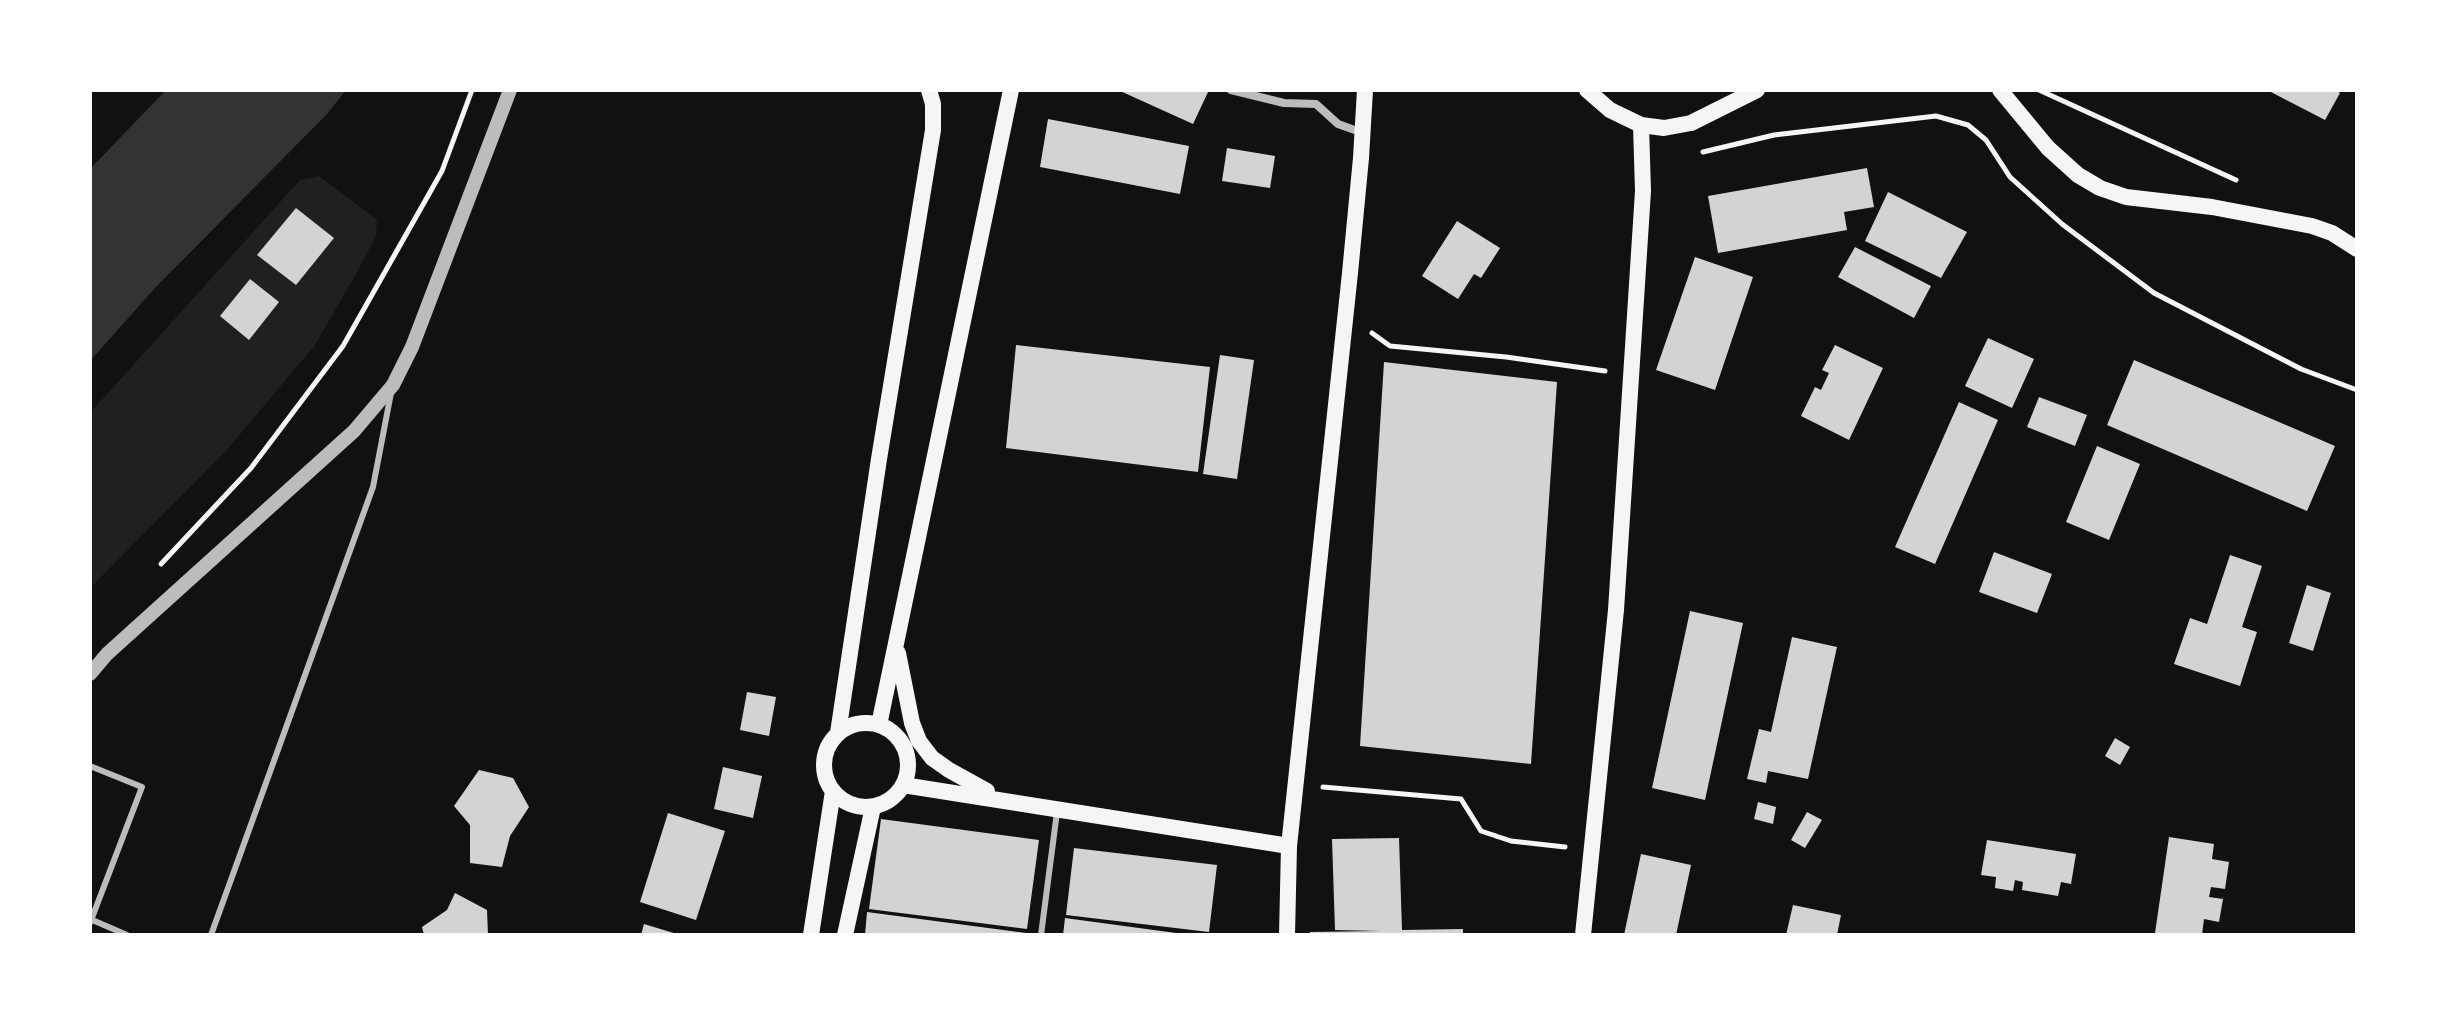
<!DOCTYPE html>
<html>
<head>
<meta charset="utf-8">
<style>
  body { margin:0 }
  #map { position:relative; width:2447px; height:1025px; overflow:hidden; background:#111; font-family:"PT Sans Narrow",sans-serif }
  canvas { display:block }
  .frame { position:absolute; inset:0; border:92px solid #fff; pointer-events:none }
</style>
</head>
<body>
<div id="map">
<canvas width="2447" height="1025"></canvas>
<div class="frame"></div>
</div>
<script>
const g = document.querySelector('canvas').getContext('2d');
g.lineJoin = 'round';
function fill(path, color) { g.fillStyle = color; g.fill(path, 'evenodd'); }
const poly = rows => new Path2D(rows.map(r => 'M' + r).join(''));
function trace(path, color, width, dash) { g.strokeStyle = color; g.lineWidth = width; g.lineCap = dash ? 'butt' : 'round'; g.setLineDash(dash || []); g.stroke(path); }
const green = poly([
  [319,176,377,220,376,236,357,272,315,345,226,451,90,588,90,413,300,180]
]);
const water = poly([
  [166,90,346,90,327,114,155,288,90,361,90,169]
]);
const building = poly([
  [1118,90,1209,90,1193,124],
  [2267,90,2335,90,2340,93,2325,120],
  [1048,119,1189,146,1180,194,1040,167],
  [1227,148,1275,156,1270,188,1222,181],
  [1867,168,1874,207,1844,212,1847,230,1718,253,1708,196],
  [1888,192,1967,232,1941,278,1865,241],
  [296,208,334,238,296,285,257,255],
  [1457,221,1500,248,1481,278,1474,274,1458,299,1422,276],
  [1855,247,1931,286,1914,318,1838,277],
  [1695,257,1753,277,1715,390,1656,370],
  [250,279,279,302,249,340,220,316],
  [1988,338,2034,359,2012,408,1965,386],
  [1016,345,1210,367,1198,472,1006,448],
  [1835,345,1883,368,1849,440,1801,416,1815,387,1821,390,1829,373,1822,370],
  [1220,355,1254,360,1237,479,1203,474],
  [2134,360,2335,446,2307,511,2107,425],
  [1384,362,1557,382,1531,764,1360,746],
  [2039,397,2087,415,2075,446,2027,427],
  [1959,402,1998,420,1935,564,1895,547],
  [2097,446,2140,464,2109,540,2066,522],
  [1994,552,2052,574,2037,613,1979,592],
  [2230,555,2262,566,2242,627,2257,632,2240,686,2174,664,2190,618,2207,624],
  [2307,585,2331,593,2313,651,2289,643],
  [1690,611,1743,623,1705,800,1652,788],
  [1792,637,1837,647,1808,779,1768,771,1766,783,1747,779,1759,729,1771,732],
  [747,692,776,697,769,736,740,730],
  [2115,738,2130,747,2120,765,2105,756],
  [723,767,762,776,753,818,714,809],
  [479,770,513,778,529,807,510,836,502,867,470,863,470,825,454,806],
  [1758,802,1776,807,1773,824,1754,819],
  [1807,812,1822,820,1805,848,1791,840],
  [668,813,725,831,696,920,640,902],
  [881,819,1039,840,1027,929,869,909],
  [2169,837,2214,844,2212,859,2229,862,2225,889,2211,887,2209,897,2223,899,2219,922,2204,919,2202,935,2155,933],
  [1399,838,1402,930,1463,929,1463,935,1310,935,1310,932,1381,931,1335,930,1332,839],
  [1987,840,2076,854,2071,884,2061,882,2058,896,2022,890,2023,882,2015,880,2013,891,1995,888,1996,877,1981,875],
  [1074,848,1217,865,1209,932,1066,915],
  [1641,854,1691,865,1676,935,1624,935],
  [455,893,487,910,488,935,424,935,422,927,447,910],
  [1793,905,1841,915,1837,935,1786,935],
  [867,912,1026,933,1026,935,865,935],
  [1065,918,1176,933,1176,935,1063,935],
  [644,924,677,934,676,935,641,935]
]);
const path = poly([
  [2039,90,2236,180],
  [1703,152,1774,135,1936,116,1968,125,1986,140,2010,177,2062,224,2154,293,2301,369,2357,390],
  [1372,333,1390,346,1506,357,1605,371],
  [161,564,251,468,343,346,442,171,472,90],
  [1323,787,1461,799,1481,831,1511,841,1565,847]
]);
const service = poly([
  [90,766,142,787,90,923],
  [90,919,127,935],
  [211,935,373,487,391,393],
  [1041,935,1057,812]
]);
const minor = poly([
  [1231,90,1284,103,1316,104,1338,124,1363,133]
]);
const tertiary = poly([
  [90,674,107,654,354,431,393,385,412,347,510,90]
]);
const secondary = poly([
  [1587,90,1610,110,1641,125,1664,128,1691,123,1757,90],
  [2000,90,2048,148,2078,175,2100,188,2126,197,2212,207,2312,226,2332,233,2357,249],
  [898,653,912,723,919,741,932,758,949,770,987,791],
  '824 765a42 42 0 1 1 84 0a42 42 0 1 1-84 0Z',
  [879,725,1011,90],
  [838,733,879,459,933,130,933,104,929,90],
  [903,785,1289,846],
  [811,935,833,791],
  [845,935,873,807],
  [1287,935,1289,846,1350,273,1361,158,1365,90],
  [1583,935,1616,610,1643,191,1641,125]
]);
fill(green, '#202020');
fill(water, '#333');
fill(building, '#d3d3d3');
trace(path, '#f5f5f5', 5);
trace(service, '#bcbcbc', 6);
trace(minor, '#bcbcbc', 8);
trace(tertiary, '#bcbcbc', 14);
trace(secondary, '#f5f5f5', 16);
</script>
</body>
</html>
